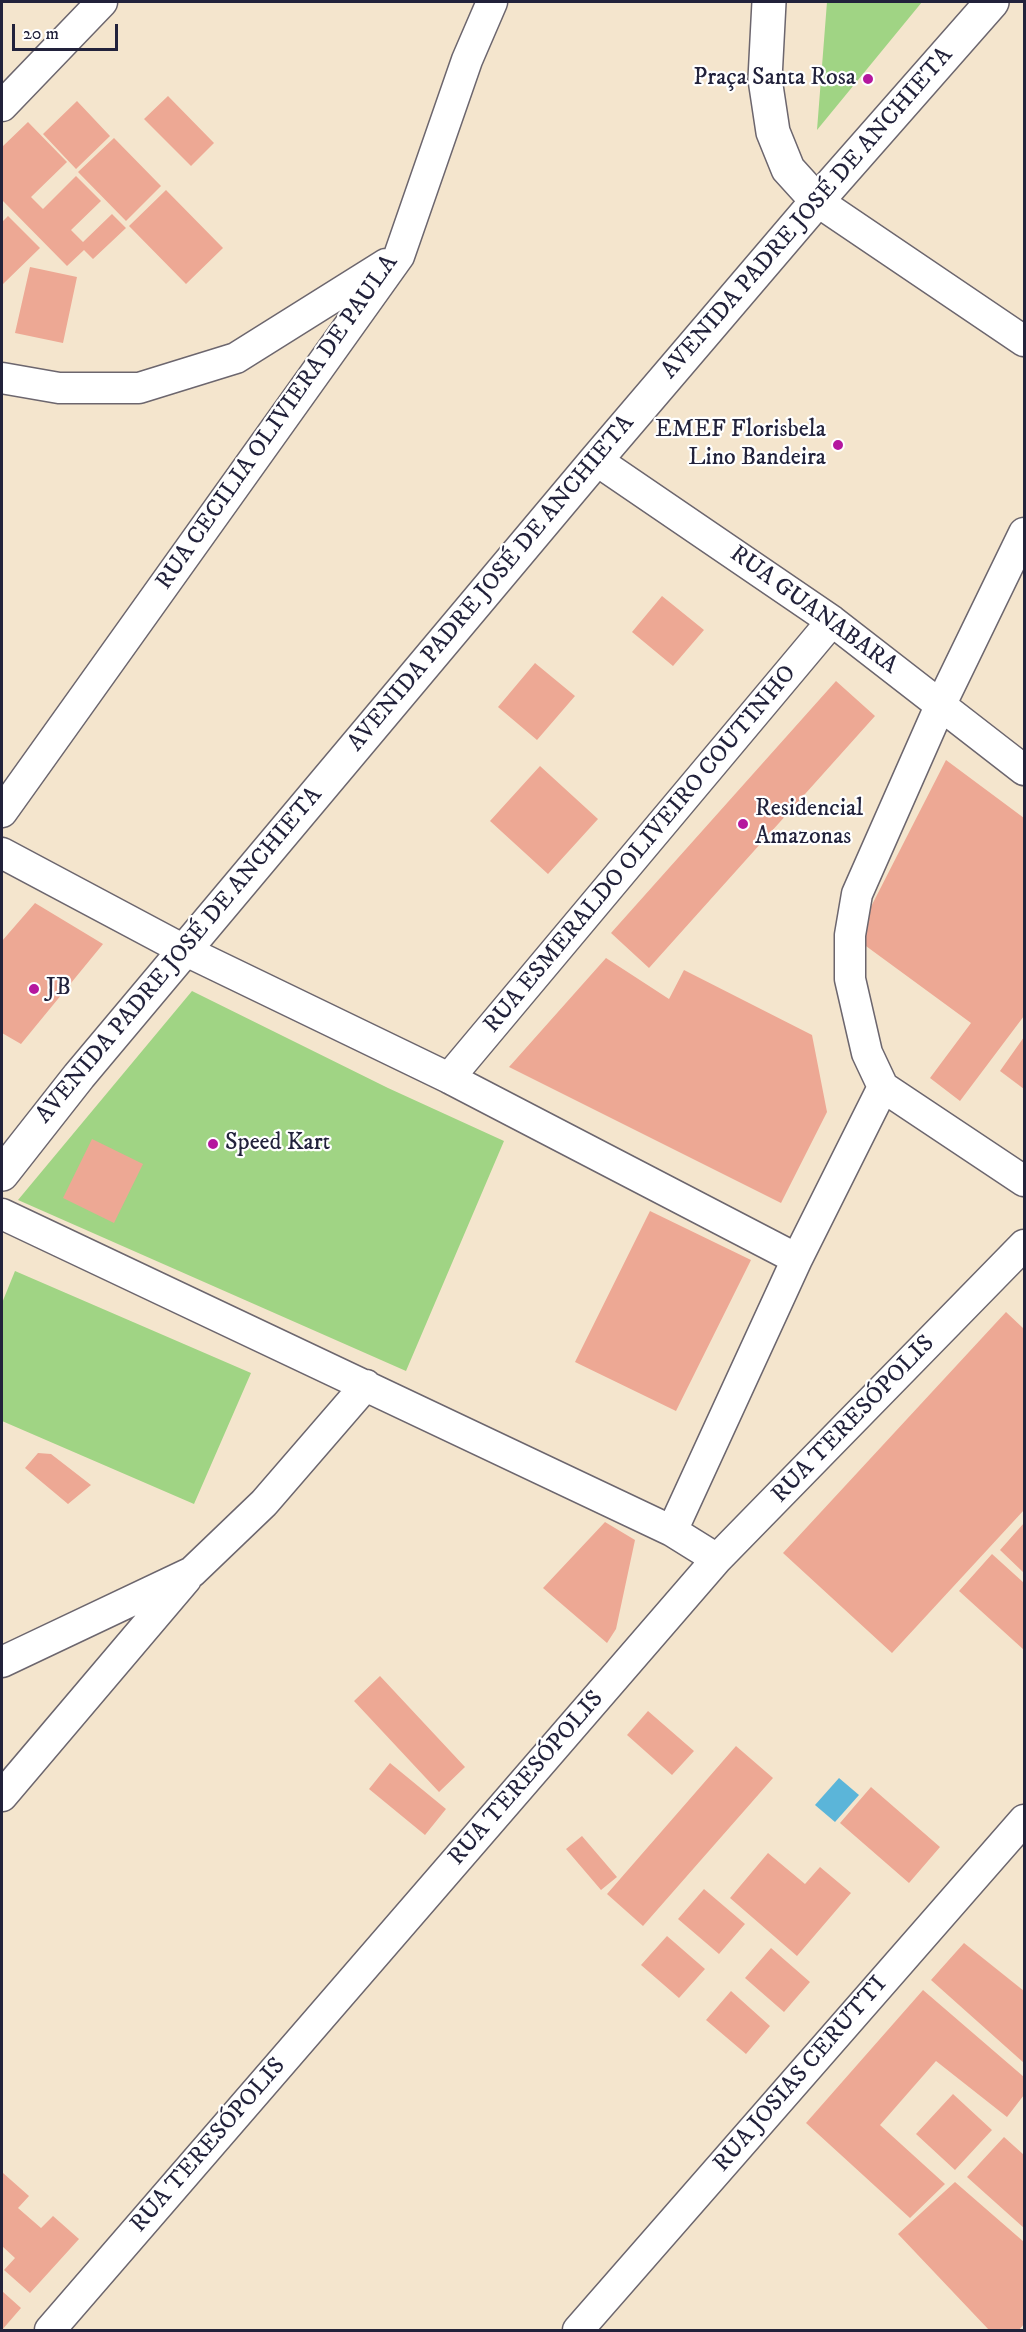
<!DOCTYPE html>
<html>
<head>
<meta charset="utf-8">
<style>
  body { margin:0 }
  #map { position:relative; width:1026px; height:2332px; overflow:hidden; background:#f4e5cd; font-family:"IM FELL DW Pica",serif }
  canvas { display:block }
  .frame { position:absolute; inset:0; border:3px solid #22223b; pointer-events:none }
  .scale { position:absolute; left:12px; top:24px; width:106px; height:27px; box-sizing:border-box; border:3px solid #22223b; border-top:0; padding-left:8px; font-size:18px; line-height:21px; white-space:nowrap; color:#22223b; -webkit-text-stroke:4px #fff; paint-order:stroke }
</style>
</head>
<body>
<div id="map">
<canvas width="1026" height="2332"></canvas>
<div class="frame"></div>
<div class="scale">20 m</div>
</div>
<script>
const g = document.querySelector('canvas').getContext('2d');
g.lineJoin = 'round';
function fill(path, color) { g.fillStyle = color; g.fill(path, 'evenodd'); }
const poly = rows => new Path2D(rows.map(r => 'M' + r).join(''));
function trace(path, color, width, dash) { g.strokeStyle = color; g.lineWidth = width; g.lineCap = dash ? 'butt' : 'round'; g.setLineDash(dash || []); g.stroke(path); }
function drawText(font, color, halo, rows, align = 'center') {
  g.font = font + ' "IM FELL DW Pica",serif'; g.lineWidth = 4.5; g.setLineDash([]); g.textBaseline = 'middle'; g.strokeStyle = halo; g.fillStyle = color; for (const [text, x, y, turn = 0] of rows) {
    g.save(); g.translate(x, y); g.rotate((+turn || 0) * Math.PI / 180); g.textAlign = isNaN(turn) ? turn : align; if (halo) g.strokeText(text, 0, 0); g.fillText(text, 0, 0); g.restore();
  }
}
const green = poly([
  [827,2,922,2,817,130],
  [192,991,388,1088,504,1141,406,1371,18,1200],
  [15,1271,251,1373,194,1504,2,1421,2,1303]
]);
const water = poly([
  [839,1778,859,1795,835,1822,815,1805]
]);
const building = poly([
  [168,96,214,143,191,166,144,119],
  [77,101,110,136,76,169,43,134],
  [28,122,67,162,31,197,43,209,76,176,101,201,71,230,83,242,112,214,126,228,93,259,84,250,67,266,2,200,2,147],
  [114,138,161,186,126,221,78,172],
  [166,190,223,248,186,284,129,226],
  [8,216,40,248,2,285,2,222],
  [30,267,77,277,63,343,15,333],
  [662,596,704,630,673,666,632,632],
  [535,663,575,696,537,740,498,707],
  [836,681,875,716,649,968,611,933],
  [946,760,1024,818,1024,1016,960,1101,930,1078,971,1023,855,938],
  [540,766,598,819,548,874,490,821],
  [35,903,103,944,21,1044,2,1033,2,941],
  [606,958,669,999,684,970,812,1035,827,1112,781,1203,509,1067],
  [1024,1037,1024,1089,1000,1071],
  [92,1139,143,1164,114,1223,63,1198],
  [650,1211,751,1260,676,1411,575,1362],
  [1006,1312,1024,1329,1024,1510,892,1653,783,1553],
  [38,1453,51,1454,91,1485,68,1504,25,1468],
  [605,1522,635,1540,616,1629,607,1643,543,1588],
  [1024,1523,1024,1573,1000,1550],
  [992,1554,1024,1583,1024,1650,959,1591],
  [380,1676,465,1767,439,1792,354,1701],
  [648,1711,694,1751,672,1775,627,1735],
  [736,1746,773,1778,643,1926,607,1894],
  [390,1763,446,1809,425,1835,369,1789],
  [871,1787,940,1847,909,1883,840,1823],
  [582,1836,617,1877,601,1890,566,1849],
  [768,1853,805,1884,820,1867,851,1893,797,1956,730,1898],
  [704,1889,745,1924,719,1954,678,1919],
  [667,1936,705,1969,679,1998,641,1965],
  [964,1943,1024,1991,1024,2063,931,1980],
  [771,1948,810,1982,784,2012,745,1978],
  [923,1990,1024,2077,1024,2095,1007,2117,936,2061,880,2125,945,2184,910,2218,806,2123],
  [731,1991,770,2026,746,2054,706,2020],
  [953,2094,992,2130,955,2170,916,2134],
  [1004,2137,1024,2155,1024,2228,967,2177],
  [3,2173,29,2196,18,2208,41,2228,53,2216,79,2239,30,2293,4,2270,15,2258,2,2246],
  [955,2182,1024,2242,1024,2324,1019,2330,989,2330,898,2234],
  [2,2291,21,2308,2,2330]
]);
const minor = poly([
  [2,106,102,2],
  [817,201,1024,341],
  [2,378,59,388,139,388,236,358,386,264],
  [596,460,832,621,1024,770],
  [2,812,399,256,467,60,492,2],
  [2,853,184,950,449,1078,797,1259],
  [449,1078,832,621],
  [883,1087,867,1053,850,979,850,935,857,894,940,706,1024,533],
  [883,1087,1024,1181],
  [2,1214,672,1531,717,1559],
  [672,1531,797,1259,883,1087],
  [2,1662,192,1572,264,1503,366,1385],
  [2,1796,186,1579],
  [50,2330,717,1559,1024,1245],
  [578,2330,1024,1820]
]);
const tertiary = poly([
  [769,2,765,79,773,132,788,169,817,201]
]);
const secondary = poly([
  [2,1174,79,1076,596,460,817,201,992,2]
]);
const markers = [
  [868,79,6,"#b5179e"],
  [838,445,6,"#b5179e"],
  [743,824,6,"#b5179e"],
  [34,989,6,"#b5179e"],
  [213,1144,6,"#b5179e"]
];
const poiNames = [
  ["Praça Santa Rosa",856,79,"right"],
  ["EMEF Florisbela",826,431,"right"],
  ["Lino Bandeira",826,459,"right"],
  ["Residencial",755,810],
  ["Amazonas",755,838],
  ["JB",46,989],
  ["Speed Kart",225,1144]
];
const streetNames = [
  ["AVENIDA PADRE JOSÉ DE ANCHIETA",808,214,-49],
  ["RUA CECILIA OLIVIERA DE PAULA",278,423,-55],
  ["AVENIDA PADRE JOSÉ DE ANCHIETA",492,584,-50],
  ["RUA GUANABARA",813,611,36],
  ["RUA ESMERALDO OLIVEIRO COUTINHO",641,850,-50],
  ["AVENIDA PADRE JOSÉ DE ANCHIETA",180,956,-50],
  ["RUA TERESÓPOLIS",854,1420,-46],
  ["RUA TERESÓPOLIS",527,1779,-49],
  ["RUA JOSIAS CERUTTI",801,2075,-49],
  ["RUA TERESÓPOLIS",209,2146,-49]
];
fill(green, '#a0d484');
fill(water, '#5bb5d9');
fill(building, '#eda894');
trace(minor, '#6c666e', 33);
trace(tertiary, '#6c666e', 36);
trace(secondary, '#6c666e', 36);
trace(minor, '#fff', 30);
trace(tertiary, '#fff', 33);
trace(secondary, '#fff', 33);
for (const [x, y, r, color] of markers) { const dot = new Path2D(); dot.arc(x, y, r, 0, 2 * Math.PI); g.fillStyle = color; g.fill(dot); trace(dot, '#fff', 2); }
drawText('24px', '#22223b', '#fff', poiNames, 'left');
drawText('24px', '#22223b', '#fff', streetNames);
</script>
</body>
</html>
